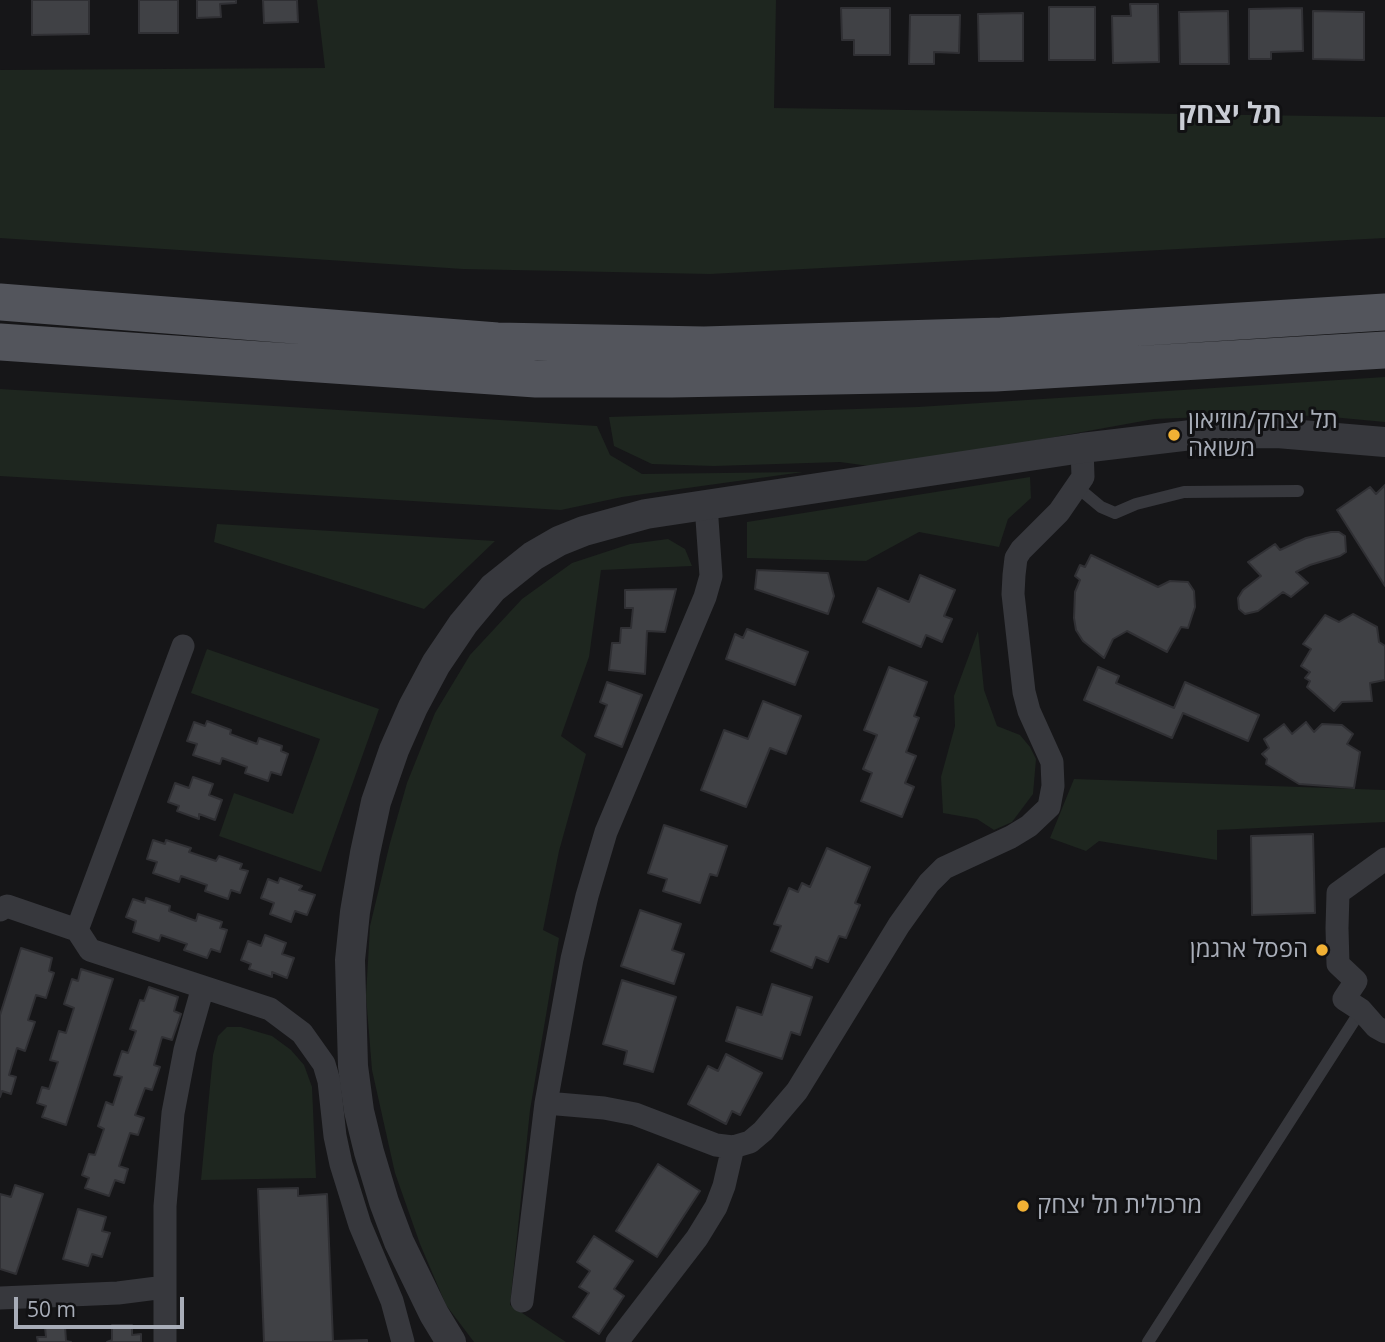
<!DOCTYPE html>
<html>
<head>
<meta charset="utf-8">
<style>
  body { margin:0 }
  #map { position:relative; width:1385px; height:1342px; overflow:hidden; background:#161618; font-family:"Open Sans",sans-serif }
  canvas { display:block }
  .scale { position:absolute; left:14px; top:1297px; width:170px; height:32px; box-sizing:border-box; border:4px solid #a8adb8; border-top:0; padding-left:9px; font-size:21px; line-height:24px; white-space:nowrap; color:#a8adb8; -webkit-text-stroke:5px #111113; paint-order:stroke }
</style>
</head>
<body>
<div id="map">
<canvas width="1385" height="1342"></canvas>
<div class="scale">50 m</div>
</div>
<script>
const g = document.querySelector('canvas').getContext('2d');
g.lineJoin = 'round';
function fill(path, color) { g.fillStyle = color; g.fill(path, 'evenodd'); }
const poly = rows => new Path2D(rows.map(r => 'M' + r).join(''));
function trace(path, color, width, dash) { g.strokeStyle = color; g.lineWidth = width; g.lineCap = dash ? 'butt' : 'round'; g.setLineDash(dash || []); g.stroke(path); }
function drawText(font, color, halo, rows, align = 'center') {
  g.font = font + ' "Open Sans","Noto Sans Hebrew",sans-serif'; g.lineWidth = 6; g.setLineDash([]); g.textBaseline = 'middle'; g.strokeStyle = halo; g.fillStyle = color; for (const [text, x, y, turn = 0] of rows) {
    g.save(); g.translate(x, y); g.rotate((+turn || 0) * Math.PI / 180); g.textAlign = isNaN(turn) ? turn : align; if (halo) g.strokeText(text, 0, 0); g.fillText(text, 0, 0); g.restore();
  }
}
const green = poly([
  [317,0,776,0,774,108,1385,117,1385,238,710,274,463,269,0,238,0,70,325,68],
  [1385,377,1385,422,1321,416,1256,415,1154,419,884,468,840,462,714,466,652,464,614,446,609,417,918,407],
  [0,389,597,426,610,455,642,474,803,472,622,497,561,510,0,476],
  [1030,477,1031,498,1008,519,999,547,919,532,866,561,747,558,747,522],
  [217,524,495,541,424,609,214,542],
  [668,539,685,549,692,566,601,570,589,657,561,736,586,754,559,851,543,930,559,938,530,1110,510,1305,566,1342,474,1342,446,1305,420,1244,395,1173,372,1070,366,996,370,926,390,843,407,783,435,713,470,655,522,599,572,563,630,544],
  [978,631,984,690,997,726,1020,735,1030,747,1036,759,1033,794,1012,822,994,830,977,819,943,813,941,777,955,726,954,696],
  [207,649,379,709,321,872,219,836,234,793,293,814,320,739,191,693],
  [1074,779,1385,790,1385,822,1217,830,1217,860,1099,841,1086,851,1050,838],
  [227,1027,241,1027,272,1036,291,1050,304,1065,312,1087,316,1178,201,1180,213,1055,218,1036]
]);
const building = poly([
  [32,0,89,0,89,34,32,35,32,0],
  [139,0,178,0,178,33,139,33,139,0],
  [197,0,236,0,236,3,220,4,221,17,197,18,197,0],
  [263,0,297,0,298,22,264,23,263,0],
  [1130,4,1158,4,1159,62,1113,63,1112,16,1131,16,1130,4],
  [1049,7,1095,7,1095,60,1049,60,1049,7],
  [841,8,890,8,890,55,854,55,854,40,842,40,841,8],
  [1302,8,1303,51,1271,52,1271,59,1249,59,1249,9,1302,8],
  [1228,11,1229,64,1180,64,1179,12,1228,11],
  [1313,11,1364,12,1364,60,1313,59,1313,11],
  [1023,13,1023,61,979,61,978,14,1023,13],
  [910,15,960,15,959,53,934,52,934,64,909,64,910,15],
  [1385,485,1385,586,1337,510,1370,487,1376,494,1385,485],
  [1331,532,1339,532,1345,536,1346,552,1340,556,1310,565,1296,572,1308,583,1291,597,1283,592,1258,611,1245,614,1239,609,1238,598,1243,590,1261,576,1248,562,1275,544,1280,550,1306,538,1331,532],
  [1091,555,1158,587,1170,581,1188,582,1194,591,1195,607,1188,628,1181,627,1167,652,1127,631,1113,639,1104,658,1083,641,1076,630,1074,618,1075,592,1080,580,1075,576,1080,565,1085,567,1091,555],
  [757,570,828,573,834,596,828,614,755,589,757,570],
  [920,575,955,590,944,616,952,619,942,642,926,635,921,647,863,622,878,588,909,602,920,575],
  [676,589,665,632,647,631,645,674,609,670,612,643,620,643,621,628,631,628,633,608,625,608,625,590,676,589],
  [1353,614,1377,627,1379,642,1385,646,1385,680,1370,683,1372,701,1342,702,1334,711,1307,687,1310,681,1305,678,1310,672,1301,666,1311,649,1303,644,1325,615,1339,622,1353,614],
  [747,629,808,652,795,685,726,659,735,634,743,638,747,629],
  [889,667,927,682,914,716,919,718,906,752,916,756,905,783,914,787,902,817,861,801,872,773,863,769,877,735,864,730,889,667],
  [1098,667,1119,676,1116,683,1174,708,1185,682,1259,715,1248,741,1183,713,1172,738,1084,700,1098,667],
  [607,682,642,695,622,747,595,736,607,705,600,702,607,682],
  [763,701,801,716,786,754,770,748,746,807,701,790,724,730,748,739,763,701],
  [207,721,231,730,230,734,257,744,259,738,282,746,281,751,288,754,281,775,271,772,268,781,245,773,247,767,222,758,220,764,193,755,197,744,187,741,194,722,205,726,207,721],
  [1306,722,1314,732,1322,724,1342,725,1353,734,1347,744,1360,752,1354,788,1299,784,1266,764,1267,759,1262,754,1269,748,1264,739,1284,724,1292,734,1306,722],
  [193,777,213,784,209,795,222,800,215,820,199,814,199,819,177,811,179,806,168,802,175,783,189,788,193,777],
  [664,825,727,846,717,876,710,874,700,903,663,891,667,879,648,873,664,825],
  [1313,834,1315,913,1252,915,1251,836,1313,834],
  [153,840,165,844,166,840,191,848,189,852,216,861,219,856,242,864,240,869,248,871,240,893,231,890,228,899,205,891,207,885,181,876,179,882,153,873,157,862,147,859,153,840],
  [827,848,870,867,855,903,860,905,846,938,839,936,828,962,816,957,812,968,771,951,781,926,774,924,789,888,798,892,802,883,810,887,827,848],
  [280,878,302,886,299,890,315,895,307,915,295,911,291,922,270,914,274,903,261,898,268,879,278,883,280,878],
  [146,898,170,906,169,911,196,921,198,914,222,922,220,928,227,930,220,952,211,949,207,958,184,950,187,944,161,935,159,941,133,932,136,921,126,917,133,899,145,903,146,898],
  [640,910,681,924,672,950,684,954,674,984,621,966,640,910],
  [265,935,286,943,282,954,294,958,287,978,272,972,272,977,249,969,251,964,241,960,248,941,261,946,265,935],
  [21,948,52,958,49,971,54,973,46,998,36,995,28,1020,35,1022,25,1051,17,1048,9,1075,16,1077,11,1094,2,1091,0,1097,0,1015,21,948],
  [81,969,113,979,66,1125,42,1117,46,1106,37,1103,42,1087,49,1089,58,1062,50,1060,59,1031,66,1033,74,1008,64,1004,72,979,78,981,81,969],
  [622,980,676,997,653,1072,624,1064,627,1051,603,1044,622,980],
  [772,984,812,997,800,1035,791,1032,782,1059,726,1041,737,1007,762,1015,772,984],
  [149,987,178,997,174,1011,181,1014,172,1040,162,1037,154,1065,160,1067,152,1090,145,1088,135,1115,144,1118,138,1135,130,1133,119,1166,128,1169,124,1183,115,1180,109,1196,85,1188,89,1178,82,1175,89,1154,95,1155,104,1129,98,1126,106,1102,113,1105,122,1077,114,1075,122,1051,128,1053,136,1031,130,1029,140,1000,144,1001,149,987],
  [726,1054,762,1073,740,1115,732,1111,726,1124,688,1104,708,1066,718,1071,726,1054],
  [658,1164,700,1191,657,1257,616,1231,658,1164],
  [15,1185,43,1194,16,1274,0,1269,0,1194,11,1197,15,1185],
  [298,1188,298,1196,327,1194,333,1341,367,1340,367,1342,264,1342,258,1189,298,1188],
  [78,1209,106,1217,102,1231,110,1233,102,1257,92,1254,88,1266,63,1259,78,1209],
  [594,1236,633,1261,614,1289,624,1296,599,1334,573,1317,589,1293,579,1287,590,1271,577,1262,594,1236],
  [112,1325,132,1325,132,1335,141,1334,141,1342,107,1342,112,1340,112,1325],
  [65,1326,66,1341,71,1342,38,1342,37,1337,46,1337,45,1327,65,1326]
]);
const service = poly([
  [1077,487,1101,507,1115,513,1136,504,1184,492,1298,491],
  [1148,1342,1361,1010]
]);
const minor = poly([
  [1385,859,1338,893,1337,928,1338,964,1356,981,1344,999,1361,1010,1376,1027,1385,1032],
  [0,910,7,906,77,930,90,950,270,1009,302,1033,324,1064,329,1081,335,1136,341,1164,360,1225,392,1301,403,1342],
  [77,930,183,646],
  [546,1103,604,1108,635,1114,716,1145,733,1147,750,1142,763,1131,797,1091,899,925,929,883,944,868,1011,837,1029,826,1049,807,1053,786,1052,762,1029,711,1024,692,1013,594,1014,575,1016,558,1021,550,1059,512,1083,477,1082,448],
  [0,1298,118,1293,165,1287],
  [522,1301,546,1103,572,959,587,896,606,832,705,597,711,576,706,505],
  [165,1342,165,1206,173,1113,185,1050,203,987],
  [617,1342,697,1238,716,1207,724,1186,733,1147]
]);
const tertiary = poly([
  [451,1342,434,1314,399,1242,384,1202,369,1152,359,1111,353,1066,350,960,355,912,365,853,376,802,394,750,413,707,436,664,463,624,493,588,533,556,559,541,584,531,646,514,1082,448,1200,434,1277,433,1385,442]
]);
const primary = poly([
  [0,302,497,341,704,345,1001,336,1385,312],
  [0,342,536,379,672,379,995,373,1385,350]
]);
const markers = [
  [1174,435,7,"#f2b134"],
  [1322,950,7,"#f2b134"],
  [1023,1206,7,"#f2b134"]
];
const poiNames = [
  ["תל יצחק/מוזיאון",1188,421],
  ["משואה",1188,449],
  ["הפסל ארגמן",1308,950,"right"],
  ["מרכולית תל יצחק",1037,1206]
];
const quarterNames = [
  ["תל יצחק",1230,115]
];
fill(green, '#1e261f');
fill(building, '#404145');
trace(building, '#303034', 2);
trace(service, '#37383d', 12);
trace(minor, '#37383d', 23);
trace(tertiary, '#37383d', 30);
trace(primary, '#53555c', 37);
for (const [x, y, r, color] of markers) { const dot = new Path2D(); dot.arc(x, y, r, 0, 2 * Math.PI); g.fillStyle = color; g.fill(dot); trace(dot, '#111113', 2.5); }
drawText('24px', '#a8adb8', '#111113', poiNames, 'left');
drawText('bold 28px', '#c9ccd4', '#111113', quarterNames);
</script>
</body>
</html>
